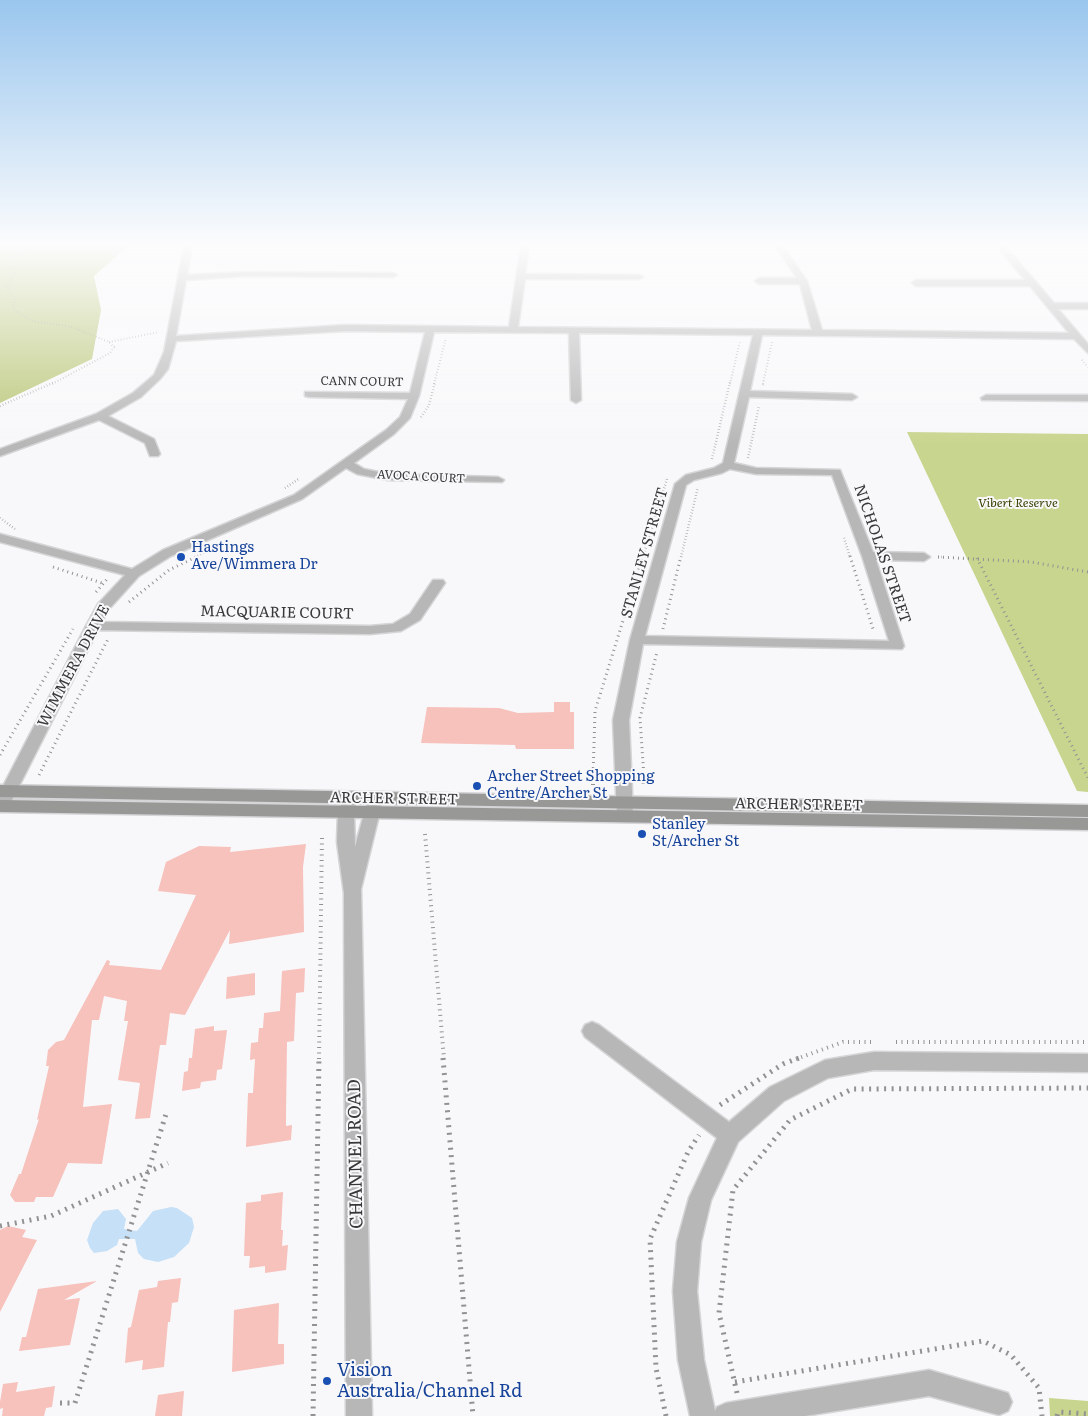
<!DOCTYPE html>
<html>
<head>
<meta charset="utf-8">
<style>
  body { margin:0 }
  canvas { display:block; background:#f8f8fa }
</style>
</head>
<body>
<canvas width="1088" height="1416"></canvas>
<script>
const g = document.querySelector('canvas').getContext('2d');
g.lineJoin = 'round';
function fill(path, color) { g.fillStyle = color; g.fill(path, 'evenodd'); }
const poly = rows => new Path2D(rows.map(r => 'M' + r).join(''));
function trace(path, color, width, dash) { g.strokeStyle = color; g.lineWidth = width; g.lineCap = dash ? 'butt' : 'round'; g.setLineDash(dash || []); g.stroke(path); }
function drawText(font, color, halo, rows, align = 'center') {
  g.font = font + ' Literata,serif'; g.lineWidth = 4; g.setLineDash([]); g.textBaseline = 'middle'; g.strokeStyle = halo; g.fillStyle = color; for (const [text, x, y, turn = 0] of rows) {
    g.save(); g.translate(x, y); g.rotate((+turn || 0) * Math.PI / 180); g.textAlign = isNaN(turn) ? turn : align; if (halo) g.strokeText(text, 0, 0); g.fillText(text, 0, 0); g.restore();
  }
}
const green = poly([
  [907,432,1088,434,1088,792,1077,791],
  [1049,1398,1088,1401,1088,1416,1050,1416]
]);
const forest = poly([
  [0,246,128,246,94,276,101,310,92,359,0,403]
]);
const water = poly([
  [171,1207,177,1208,192,1218,194,1227,189,1243,174,1257,158,1262,144,1259,138,1253,135,1239,119,1239,117,1245,107,1251,94,1253,90,1248,87,1240,93,1223,103,1211,118,1209,126,1219,124,1229,137,1231,153,1211]
]);
const building = poly([
  [554,702,570,702,570,712,574,712,574,749,516,749,515,745,421,743,427,707,499,708,518,713,554,712],
  [306,844,303,867,304,932,229,944,230,930,185,1015,170,1013,166,1045,160,1045,150,1118,135,1119,140,1083,118,1080,128,1021,124,1021,127,1001,104,996,99,1020,92,1020,83,1107,112,1104,102,1164,68,1163,53,1197,36,1197,34,1202,15,1202,10,1195,19,1174,21,1174,39,1119,37,1120,49,1066,46,1066,48,1050,56,1042,64,1040,107,960,110,961,109,965,161,970,196,895,158,891,166,862,199,846,231,847,230,852],
  [305,968,304,992,296,993,294,1041,287,1042,286,1116,286,1126,292,1125,291,1140,246,1147,248,1093,253,1093,255,1059,250,1060,251,1043,258,1042,259,1028,263,1028,264,1013,280,1011,282,971],
  [255,973,255,995,226,999,227,977],
  [214,1026,214,1031,227,1030,222,1069,217,1070,216,1080,201,1082,200,1088,182,1091,184,1072,188,1071,189,1058,192,1058,195,1029],
  [283,1192,281,1230,283,1230,282,1246,288,1245,286,1270,265,1273,265,1266,249,1268,250,1256,244,1256,246,1203,261,1201,261,1195],
  [8,1226,26,1230,22,1237,37,1240,0,1312,0,1230],
  [181,1278,178,1302,172,1303,170,1322,168,1322,164,1367,142,1370,143,1360,125,1363,128,1328,131,1327,139,1290,157,1287,158,1281],
  [97,1281,64,1300,80,1298,70,1345,19,1351,22,1337,26,1337,38,1289],
  [279,1303,278,1344,284,1344,284,1364,232,1372,234,1310],
  [18,1382,16,1392,55,1386,52,1407,46,1408,44,1416,2,1416,3,1408,0,1409,0,1402,3,1384],
  [184,1391,182,1416,155,1416,158,1395]
]);
const pathFar4 = poly([
  [33,246,20,253,13,264,15,273,6,288,15,298,13,309,32,321,72,327,109,342,114,347,110,353,52,384],
  [0,248,9,246],
  [109,342,159,332],
  [1082,360,1088,367],
  [434,384,446,338],
  [730,384,740,341],
  [763,384,772,342]
]);
const pathFar3 = poly([
  [763,385,764,382],
  [0,406,55,382],
  [421,417,429,405,435,382],
  [748,458,759,406],
  [712,459,730,382],
  [285,488,300,478],
  [0,518,15,529],
  [844,538,850,557],
  [195,557,210,550],
  [643,557,667,479],
  [681,557,698,487],
  [938,557,944,557]
]);
const pathFar2 = poly([
  [850,556,874,632],
  [938,557,1031,562,1088,572],
  [977,558,1088,778],
  [53,567,102,583],
  [96,592,108,578],
  [129,602,169,570,198,556],
  [663,629,681,556],
  [0,755,73,629],
  [39,775,109,637],
  [593,778,595,711,643,556],
  [644,778,640,718,657,652]
]);
const pathFar1 = poly([
  [643,777,644,786],
  [593,785,593,777],
  [425,834,444,1059],
  [896,1042,1088,1042],
  [319,1059,322,835],
  [796,1059,843,1042,875,1042]
]);
const path = poly([
  [443,1058,473,1416],
  [720,1105,783,1064,799,1058],
  [0,1226,51,1216,168,1163],
  [735,1382,983,1341,1011,1355,1039,1388,1042,1416],
  [737,1393,719,1313,733,1190,790,1120,852,1089,1088,1088],
  [60,1403,75,1403,167,1111],
  [313,1416,319,1058],
  [666,1416,656,1368,650,1239,688,1152,699,1135],
  [1057,1416,1058,1412,1088,1414]
]);
const minor = poly([
  [184,246,192,246,187,275,245,272,393,273,397,275,393,277,245,276,186,280,176,336,345,325,509,327,521,246,529,246,525,274,639,275,643,277,639,279,525,279,518,327,812,330,800,284,759,284,755,281,759,278,797,278,775,246,783,246,807,281,822,330,1069,333,1030,286,916,286,912,283,916,280,1025,280,997,246,1005,246,1054,303,1088,303,1088,309,1058,309,1088,344,1088,353,1074,339,762,335,750,391,852,394,857,397,852,400,749,397,734,463,756,468,840,470,873,552,924,553,930,557,924,561,876,560,904,646,902,649,643,644,629,720,633,816,631,820,625,822,619,820,617,816,613,720,630,640,675,484,686,475,714,468,723,463,753,335,579,333,581,400,576,403,571,400,569,333,434,332,419,396,410,418,394,434,354,463,364,469,388,474,498,477,504,480,502,482,388,480,357,474,346,468,302,499,171,556,139,576,109,609,102,622,370,626,393,624,410,614,433,580,443,580,445,583,420,620,401,631,370,634,98,630,9,806,7,810,0,812,0,792,86,626,98,604,125,575,0,542,0,534,132,569,163,550,294,495,386,430,400,417,408,399,309,397,305,396,305,392,410,393,425,332,345,331,176,341,168,369,160,379,141,397,108,416,154,439,160,454,158,456,150,456,145,443,99,420,0,456,0,449,96,414,133,393,154,375,164,352,184,246],
  [730,469,756,474,832,475,862,556,889,641,645,636,686,485,694,480,722,473,730,469],
  [986,395,1088,395,1088,401,982,400,981,398,986,395],
  [592,1022,599,1025,729,1122,770,1087,825,1060,874,1052,1088,1054,1088,1072,874,1070,828,1078,784,1101,738,1142,711,1200,701,1242,697,1291,704,1360,715,1411,717,1407,726,1403,929,1370,1008,1393,1012,1402,1008,1411,999,1415,929,1396,805,1416,690,1416,678,1360,673,1291,677,1242,689,1198,717,1138,585,1037,582,1031,585,1025,592,1022]
]);
const tertiary = poly([
  [350,793,356,795,358,799,354,813,355,847,369,795,381,795,383,799,361,889,372,1416,346,1416,344,893,337,842,338,813,344,795,350,793]
]);
const secondary = poly([
  [0,785,1088,805,1088,817,0,797,0,785],
  [0,800,1088,818,1088,830,0,812,0,800]
]);
const markers = [
  [181,557,5,"#1a4fb4"],
  [477,786,5,"#1a4fb4"],
  [642,834,5,"#1a4fb4"],
  [327,1381,5,"#1a4fb4"]
];
const farStreetnames = [
  ["CANN COURT",362,382,1],
  ["AVOCA COURT",421,477,3]
];
const farParknames = [
  ["Vibert Reserve",1018,503]
];
const transitNames = [
  ["Hastings",191,548],
  ["Ave/Wimmera Dr",191,565],
  ["Archer Street Shopping",487,777],
  ["Centre/Archer St",487,794],
  ["Stanley",652,825],
  ["St/Archer St",652,842]
];
const streetNames = [
  ["STANLEY STREET",645,553,-74],
  ["NICHOLAS STREET",882,554,71],
  ["MACQUARIE COURT",277,613,1],
  ["WIMMERA DRIVE",74,666,-62],
  ["ARCHER STREET",394,799,1],
  ["ARCHER STREET",799,805,1]
];
const nearStreetnames = [
  ["CHANNEL ROAD",356,1154,-91]
];
const nearTransitnames = [
  ["Vision",337,1371],
  ["Australia/Channel Rd",337,1392]
];
fill(green, '#c8d58e');
fill(forest, '#b8c675');
fill(water, '#c5e0f7');
fill(building, '#f7c1bc');
trace(minor, '#d5d5d7', 3);
trace(tertiary, '#d5d5d7', 3);
trace(secondary, '#d5d5d7', 3);
trace(pathFar4, '#929293', 2, [0.5, 2.5]);
trace(pathFar3, '#929293', 2.5, [0.5, 2.5]);
trace(pathFar2, '#929293', 3, [1, 4]);
trace(pathFar1, '#929293', 4, [1, 4.5]);
trace(path, '#929293', 5, [2, 5.5]);
fill(minor, '#b8b7b7');
fill(tertiary, '#b8b7b7');
fill(secondary, '#989897');
const sky = g.createLinearGradient(0, 0, 0, 445);
sky.addColorStop(0, '#9ac6ee');
sky.addColorStop(0.55, '#fcfcfd');
sky.addColorStop(1, '#fcfcfd00');
g.fillStyle = sky;
g.fillRect(0, 0, 1088, 445);
for (const [x, y, r, color] of markers) { const dot = new Path2D(); dot.arc(x, y, r, 0, 2 * Math.PI); g.fillStyle = color; g.fill(dot); trace(dot, '#f8f8fa', 2); }
drawText('12px', '#383839', '#f8f8fa', farStreetnames);
drawText('italic 12px', '#3a4101', '#f8f8fa', farParknames);
drawText('15px', '#164399', '#f8f8fa', transitNames, 'left');
drawText('15px', '#383839', '#f8f8fa', streetNames);
drawText('18px', '#383839', '#f8f8fa', nearStreetnames);
drawText('18px', '#164399', '#f8f8fa', nearTransitnames, 'left');
</script>
</body>
</html>
